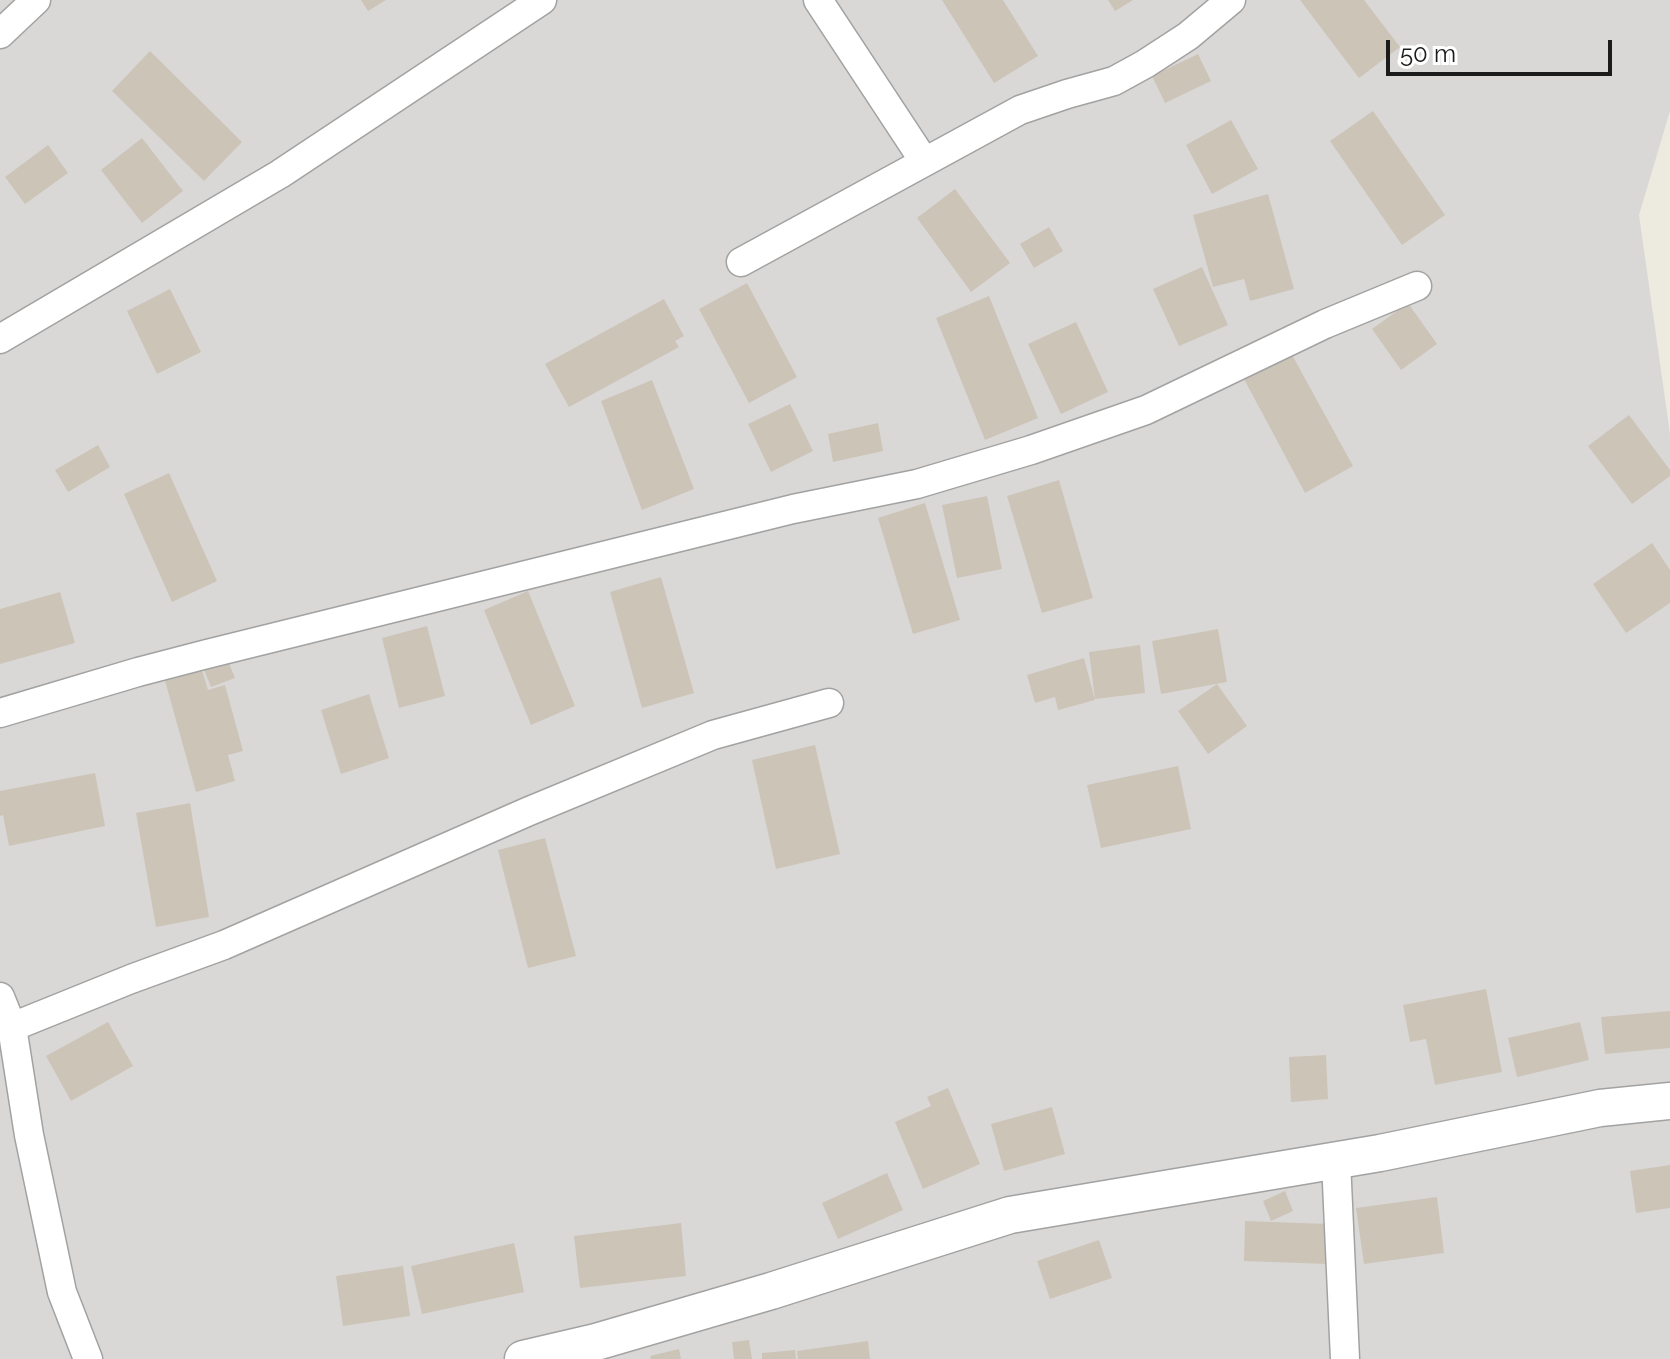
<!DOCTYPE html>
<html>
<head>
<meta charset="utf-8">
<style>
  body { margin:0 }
  #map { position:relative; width:1670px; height:1359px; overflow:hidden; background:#edeadf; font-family:Raleway,sans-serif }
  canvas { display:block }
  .scale { position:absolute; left:1386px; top:40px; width:226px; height:36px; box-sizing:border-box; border:4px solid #1b1b1b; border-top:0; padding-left:10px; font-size:24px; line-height:28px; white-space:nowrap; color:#1b1b1b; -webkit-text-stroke:6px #fff; paint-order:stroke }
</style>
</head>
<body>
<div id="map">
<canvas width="1670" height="1359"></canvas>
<div class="scale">50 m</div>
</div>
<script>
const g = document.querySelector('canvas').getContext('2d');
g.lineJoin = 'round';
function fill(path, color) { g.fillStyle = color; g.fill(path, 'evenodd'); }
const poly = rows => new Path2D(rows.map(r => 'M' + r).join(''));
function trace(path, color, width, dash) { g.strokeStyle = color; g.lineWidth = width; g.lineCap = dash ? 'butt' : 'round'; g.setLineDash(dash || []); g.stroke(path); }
const residential = poly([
  [0,0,1670,0,1670,111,1639,215,1670,434,1670,1359,0,1359]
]);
const building = poly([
  [361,0,386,0,368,11],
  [942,0,1003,0,1038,56,994,83],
  [1108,0,1133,0,1115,11],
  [1300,0,1364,0,1400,47,1359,78],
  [150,51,242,142,204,181,112,91],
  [1198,54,1211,81,1165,103,1152,76],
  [1373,111,1445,215,1402,245,1330,141],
  [1231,120,1258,169,1212,194,1186,145],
  [142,138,183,191,142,223,101,170],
  [48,145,68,173,25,204,5,177],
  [955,189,1010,263,971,292,917,218],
  [1268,194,1294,289,1250,301,1244,279,1213,287,1193,215],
  [1049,227,1063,251,1034,268,1020,244],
  [1202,267,1228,325,1179,346,1153,289],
  [747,283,797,377,749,403,699,309],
  [170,289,201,352,157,374,127,311],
  [989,296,1038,418,985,440,936,318],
  [664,299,684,336,675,341,679,347,569,407,545,364],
  [1408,303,1437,344,1401,370,1372,329],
  [1076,322,1108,392,1061,414,1028,344],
  [1291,353,1353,466,1305,493,1244,379],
  [652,380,694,489,642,510,601,401],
  [790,404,813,451,771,472,748,424],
  [1629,415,1670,470,1670,476,1632,504,1588,446],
  [878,423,883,451,833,462,828,434],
  [98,445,110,467,68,492,55,470],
  [169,473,217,581,172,602,124,494],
  [1059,480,1093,598,1042,613,1007,496],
  [987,496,1002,569,957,578,942,505],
  [925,503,960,620,913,634,878,518],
  [1652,543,1670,570,1670,603,1626,633,1593,584],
  [661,577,694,693,642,708,610,592],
  [528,591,575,706,531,725,484,610],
  [60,592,75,643,0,664,0,609],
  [427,626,445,696,399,708,382,638],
  [1218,629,1227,682,1161,694,1152,641],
  [1140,645,1145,693,1095,699,1089,652],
  [226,656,235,678,211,687,202,665],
  [1084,658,1095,700,1058,710,1055,697,1035,703,1027,675],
  [201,667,208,690,225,685,243,751,228,755,235,781,196,792,164,677],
  [1217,684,1247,726,1208,754,1178,711],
  [369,694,389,758,341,774,321,710],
  [815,745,840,854,776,869,752,760],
  [1178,766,1191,829,1101,848,1087,785],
  [95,773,105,826,9,846,3,815,0,816,0,791],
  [190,803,209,917,156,927,136,813],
  [545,838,576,956,528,968,498,850],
  [1486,989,1502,1072,1435,1085,1426,1039,1410,1042,1403,1005],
  [1670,1011,1670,1048,1605,1054,1601,1017],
  [108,1022,133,1066,71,1101,46,1056],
  [1580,1022,1589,1060,1517,1077,1508,1038],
  [1326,1055,1328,1099,1291,1102,1289,1057],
  [948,1088,980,1164,923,1189,895,1122,931,1106,927,1097],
  [1052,1107,1065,1154,1004,1171,991,1124],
  [1670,1165,1670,1208,1636,1213,1630,1171],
  [887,1173,903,1210,838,1239,822,1203],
  [1285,1191,1293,1211,1271,1221,1263,1201],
  [1437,1197,1444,1253,1364,1264,1356,1208],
  [1245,1221,1330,1224,1328,1264,1244,1261],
  [681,1223,686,1276,580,1288,574,1236],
  [1099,1240,1112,1278,1050,1299,1037,1261],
  [514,1243,524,1292,422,1314,411,1266],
  [403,1266,410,1316,343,1326,336,1276],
  [749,1340,752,1359,734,1359,732,1342],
  [868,1341,870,1359,798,1359,797,1351],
  [679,1349,681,1359,651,1359,650,1356],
  [795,1350,796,1359,762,1359,762,1353]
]);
const minor = poly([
  [818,0,924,161],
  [0,34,36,0],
  [741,262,1020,110,1067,94,1114,81,1145,64,1188,36,1231,0],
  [0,339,280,174,542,0],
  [0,713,138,672,207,654,793,509,917,484,1031,450,1146,410,1325,324,1417,286],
  [0,997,12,1027,29,1135,62,1292,88,1359],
  [12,1027,131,979,224,945,527,812,713,735,829,703],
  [1336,1161,1345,1359]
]);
const tertiary = poly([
  [523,1359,596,1342,771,1291,1010,1215,1380,1153,1600,1108,1670,1101]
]);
fill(residential, '#d9d8d7');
fill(building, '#cdc4b8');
trace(minor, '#a2a2a2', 31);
trace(tertiary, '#a2a2a2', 39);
trace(minor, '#fff', 28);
trace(tertiary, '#fff', 36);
</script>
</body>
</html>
